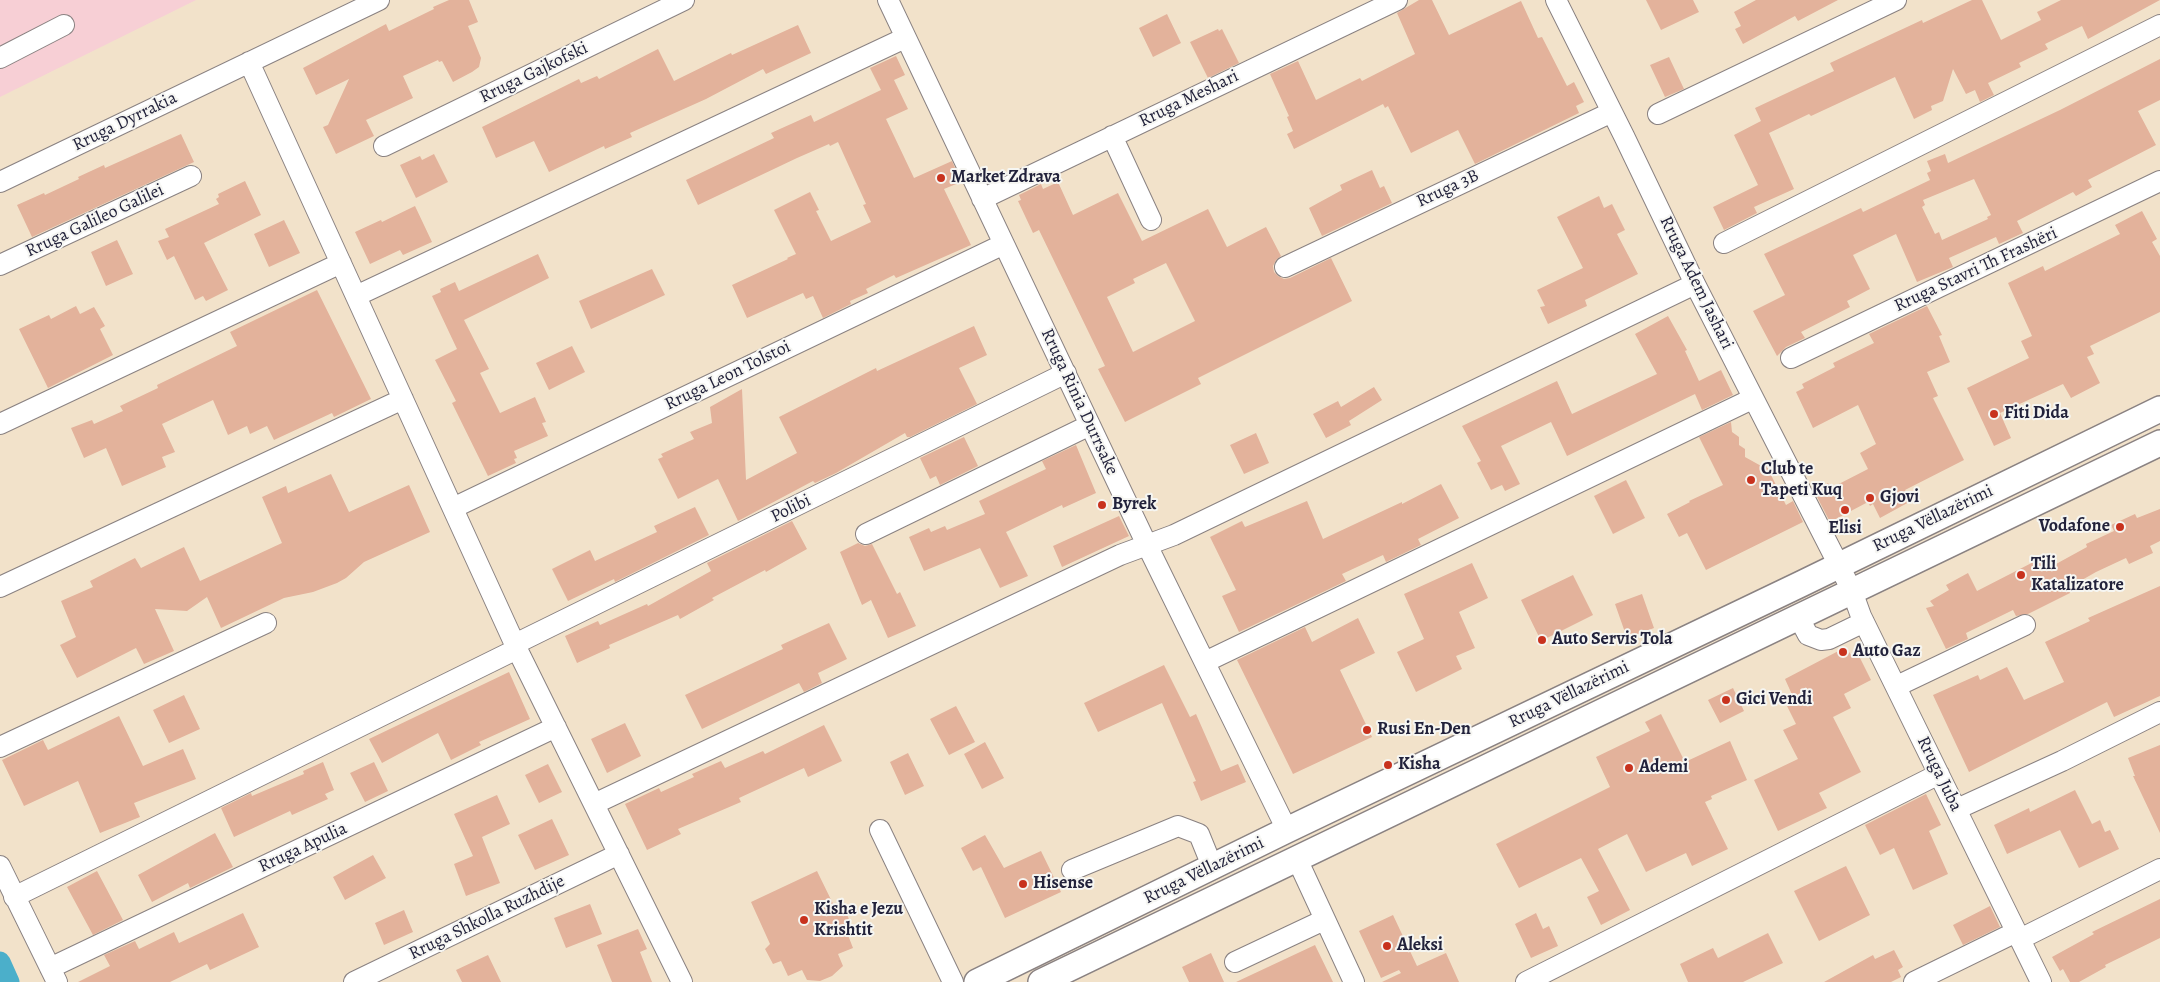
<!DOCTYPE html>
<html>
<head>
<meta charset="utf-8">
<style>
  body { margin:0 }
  canvas { display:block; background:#f2e2ca }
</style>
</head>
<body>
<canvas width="2160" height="982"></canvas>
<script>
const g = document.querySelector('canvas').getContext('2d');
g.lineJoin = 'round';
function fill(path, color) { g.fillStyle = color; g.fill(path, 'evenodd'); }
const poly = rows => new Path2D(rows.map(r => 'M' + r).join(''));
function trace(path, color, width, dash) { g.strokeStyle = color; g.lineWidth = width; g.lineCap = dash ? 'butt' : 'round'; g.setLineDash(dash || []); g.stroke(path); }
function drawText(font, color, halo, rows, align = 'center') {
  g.font = font + ' Alegreya,serif'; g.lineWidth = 4; g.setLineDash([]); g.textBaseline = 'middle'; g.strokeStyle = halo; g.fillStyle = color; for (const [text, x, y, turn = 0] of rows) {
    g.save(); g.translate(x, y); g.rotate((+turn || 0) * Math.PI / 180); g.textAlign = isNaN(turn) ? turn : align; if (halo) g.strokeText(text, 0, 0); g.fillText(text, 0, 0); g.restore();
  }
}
const built = poly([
  [0,0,196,0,0,97]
]);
const canal = poly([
  [0,962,9,982]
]);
const building = poly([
  [449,0,469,0,478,22,468,26,481,58,479,67,472,72,453,82,442,61,439,62,438,60,403,76,413,98,366,120,374,136,336,154,323,127,328,125,349,79,316,95,303,68,386,24,389,31,434,9,433,7],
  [1419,0,1432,0,1449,35,1521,1,1538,38,1542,37,1567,86,1574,82,1584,102,1576,106,1579,113,1475,164,1458,130,1411,153,1388,106,1385,108,1383,104,1294,149,1287,134,1293,131,1287,117,1289,116,1270,74,1298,61,1316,100,1360,78,1362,81,1415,54,1397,13],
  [1646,0,1693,0,1699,12,1661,30],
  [1756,0,1838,0,1798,21,1795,16,1743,44,1735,29,1741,26,1734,12],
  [1972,0,1982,0,2001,40,2041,20,2037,12,2061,0,2160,0,2088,39,2082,26,2045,44,2048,49,2019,63,2021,67,1988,83,1994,95,1980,102,1975,90,1966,94,1953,69,1943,101,1931,106,1932,110,1914,119,1895,77,1811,116,1809,114,1769,133,1794,189,1754,207,1757,213,1724,230,1713,207,1758,185,1734,135,1761,121,1755,108,1834,71,1830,63,1922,20,1923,23],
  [1167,14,1181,43,1153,57,1139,28],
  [798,25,811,53,766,74,763,69,706,99,630,133,632,137,605,149,604,146,549,172,534,141,496,158,482,127,579,79,581,83,597,76,599,79,658,49,674,81,731,53,732,55],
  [1218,29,1219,31,1222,29,1239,63,1208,78,1190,42],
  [896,56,905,75,894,80,908,109,886,119,914,178,952,161,961,182,944,189,971,245,896,278,894,275,866,289,868,293,850,301,851,304,823,318,813,296,806,299,803,293,747,318,732,285,788,259,787,258,796,254,774,210,810,192,819,210,816,211,831,241,871,222,863,205,866,204,838,142,830,146,829,144,797,158,698,205,686,180,774,138,771,133,811,115,814,122,881,90,870,68],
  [1669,57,1684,89,1665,97,1650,65],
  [2160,59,2160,100,2138,111,2156,145,2088,180,2092,187,2076,196,2073,192,2017,221,2023,233,1999,244,1996,237,1949,258,1953,267,1917,282,1896,234,1853,255,1870,289,1847,301,1850,307,1801,332,1805,338,1786,347,1777,356,1753,311,1785,295,1764,254,1861,208,1863,212,1930,180,1927,173,1931,171,1927,161,1945,154,1948,163,2060,110],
  [1974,179,1991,215,1987,217,1988,219,1942,240,1939,232,1935,234,1922,207,1925,205,1923,200],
  [181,134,194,162,32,237,17,205,44,193,45,195,79,179,78,177,104,165,105,168],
  [434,154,448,182,416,198,400,165,420,156,422,160],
  [1372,170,1380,188,1384,186,1392,203,1322,236,1309,208,1342,190,1340,185],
  [245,181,261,215,204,243,228,290,206,301,203,296,195,300,174,256,167,260,158,241,169,237,165,229,219,204,216,199,219,197,218,194],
  [1058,182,1073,215,1118,193,1142,241,1208,209,1227,247,1266,227,1281,256,1276,260,1273,266,1274,272,1278,276,1284,279,1290,278,1331,258,1352,301,1198,378,1201,384,1125,422,1098,369,1105,366,1039,230,1033,233,1018,201,1021,200,1019,195,1041,184,1043,189],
  [1166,263,1195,321,1133,352,1107,297,1135,283,1133,279],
  [1599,196,1604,208,1612,204,1625,230,1617,234,1638,274,1585,300,1587,306,1548,324,1540,307,1545,306,1537,290,1583,268,1557,217],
  [415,206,432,242,403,255,400,250,370,264,355,232,381,220,382,222],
  [2142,211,2157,239,2152,242,2160,256,2160,312,2090,346,2094,354,2087,357,2100,383,2071,398,2063,384,2000,413,2011,438,1994,446,1967,388,2029,358,2021,341,2032,336,2008,283,2043,266,2045,271,2120,234,2115,225],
  [284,220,300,253,269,267,254,234],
  [117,240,133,274,106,286,91,252],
  [538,254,549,278,464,320,489,369,480,373,500,413,535,397,546,422,542,423,548,436,514,451,517,458,514,459,516,463,488,476,452,403,456,401,435,360,457,349,432,296,441,292,440,289,455,282,459,291],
  [652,269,665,295,591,329,579,301],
  [317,290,371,399,334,417,332,413,274,440,267,426,250,434,247,426,228,435,213,400,162,424,175,452,162,457,166,467,122,486,106,448,84,458,71,428,92,420,94,424,123,411,120,406,158,388,157,385,237,346,230,332],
  [76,306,80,314,94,307,105,326,100,329,113,355,48,388,19,329,49,315,51,319],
  [1927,306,1942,335,1939,336,1950,362,1927,372,1938,396,1933,398,1964,460,1905,490,1911,501,1880,518,1873,504,1870,506,1868,502,1830,522,1814,491,1828,483,1831,488,1868,469,1860,453,1876,444,1858,405,1813,428,1796,392,1804,388,1802,384,1835,367,1833,363,1874,343,1869,334],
  [1668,316,1687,350,1685,351,1699,381,1721,370,1733,395,1702,410,1695,394,1567,456,1551,422,1501,446,1520,484,1505,491,1502,485,1491,490,1477,463,1481,461,1462,426,1557,381,1572,414,1657,374,1635,334],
  [974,326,987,355,959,368,977,404,910,437,907,437,905,433,836,473,815,483,813,481,738,521,718,479,678,499,658,459,663,457,661,454,694,439,690,432,712,423,710,407,742,389,746,480,797,453,779,417,876,368,877,371],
  [572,346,585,372,549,390,536,363],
  [1374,387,1382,400,1349,421,1351,425,1326,438,1313,414,1338,401,1341,407],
  [1731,422,1732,432,1739,437,1739,445,1745,449,1745,457,1763,467,1766,465,1786,505,1793,501,1803,522,1706,570,1687,533,1679,537,1667,514,1690,502,1689,501,1723,485,1699,437],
  [1256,433,1269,463,1244,474,1230,445],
  [964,437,978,466,940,485,936,476,930,479,920,458],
  [1076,445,1096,493,1063,508,1062,505,1006,532,1028,576,1000,588,980,548,924,571,909,537,929,528,931,532,945,526,947,530,985,514,979,501,1046,469,1042,461],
  [331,474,349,512,409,485,430,532,364,562,346,578,337,583,313,592,284,598,221,628,207,597,187,611,155,609,174,651,144,664,136,648,77,678,60,645,76,637,61,601,93,587,90,581,135,558,141,568,184,547,200,581,282,543,262,497,286,486,288,493],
  [1626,480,1645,518,1613,534,1594,496],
  [1441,484,1459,518,1418,539,1421,545,1386,562,1383,555,1342,574,1346,581,1239,632,1222,596,1236,590,1210,537,1242,521,1245,527,1307,501,1323,539,1402,502,1402,504],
  [695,507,709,535,615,582,614,579,568,601,552,569,590,550,595,561,657,532,654,526],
  [2160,509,2160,541,2150,546,2153,553,2129,564,2126,558,2096,572,2068,588,2070,593,2028,614,2016,616,2013,610,1966,633,1968,639,1946,649,1926,608,1934,606,1930,601,1949,590,1946,585,1968,573,1977,591,2051,553,2056,564,2087,547,2086,544,2114,531,2111,525,2135,514,2137,518],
  [1119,516,1129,536,1062,567,1053,546],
  [792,521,807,549,766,572,765,570,712,598,714,600,680,619,678,615,609,645,610,648,577,663,565,636,598,621,600,625,647,604,648,606,711,571,707,563],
  [858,543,865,546,872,544,897,594,900,592,916,626,888,638,871,600,862,605,840,552],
  [1472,563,1488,598,1459,612,1475,648,1456,656,1462,669,1416,692,1397,652,1424,639,1404,594],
  [1573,575,1593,615,1541,641,1521,600],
  [2160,586,2160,696,2114,717,2107,702,1969,772,1933,695,1978,675,1980,680,2007,667,2024,700,2064,682,2045,642,2090,621,2088,618],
  [1642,594,1654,628,1627,638,1615,604],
  [1358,618,1375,653,1340,670,1372,737,1293,774,1237,660,1305,627,1312,642],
  [829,623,847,659,818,673,822,683,804,692,799,683,702,729,685,695,783,649,781,645],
  [1846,647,1851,655,1857,652,1871,680,1844,694,1851,708,1833,717,1861,772,1819,793,1827,808,1778,831,1754,780,1798,759,1783,730,1796,724,1785,702,1794,699,1785,679],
  [1164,665,1190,717,1196,714,1221,771,1238,764,1246,782,1201,801,1193,782,1196,781,1162,703,1098,732,1084,703],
  [509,672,530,719,479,742,481,745,451,760,438,733,382,763,369,739],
  [1733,688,1744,711,1720,723,1708,700],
  [184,695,200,729,169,743,153,710],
  [956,706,975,742,949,755,930,719],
  [1661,714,1685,762,1730,741,1747,780,1711,796,1712,799,1705,802,1728,849,1692,866,1686,853,1646,872,1627,834,1598,849,1630,910,1601,925,1587,897,1599,891,1581,858,1519,888,1496,844,1610,787,1596,757,1650,731,1645,722],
  [119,716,143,766,183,749,196,779,134,803,140,817,100,833,78,781,24,806,2,760,43,740,48,750],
  [625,723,641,756,607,773,591,739],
  [824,725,842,761,808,777,804,768,739,798,741,802,678,829,681,834,647,850,625,804,659,788,661,792,694,777,692,774,721,761,725,768,763,751,765,754],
  [985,742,1004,778,982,789,964,754],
  [2160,745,2160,833,2133,776,2135,776,2128,758],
  [908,753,924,786,905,795,890,762],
  [323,762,334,790,325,794,328,799,292,815,290,811,234,837,221,808,251,793,252,796,304,774,303,771],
  [374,762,388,791,365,802,350,773],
  [548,764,562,792,539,803,525,775],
  [2075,790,2092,824,2100,820,2105,832,2110,830,2119,849,2079,868,2060,830,2007,854,1994,825,2029,808,2030,812],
  [1926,794,1941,825,1929,831,1948,874,1913,890,1894,848,1880,855,1865,825],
  [497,795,510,824,482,837,500,883,466,896,454,864,473,856,454,814],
  [552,819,569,855,535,870,518,835],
  [215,833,233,867,190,888,188,883,152,902,138,875],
  [985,835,1004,868,1041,851,1061,892,1005,918,981,867,973,871,961,848],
  [373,855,386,878,345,900,333,877],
  [1846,866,1870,915,1819,941,1794,891],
  [97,871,123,920,93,935,67,887],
  [817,871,838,914,845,910,852,926,846,930,853,948,838,954,843,966,832,976,820,981,807,980,802,970,788,976,781,961,773,964,765,949,770,944,751,902],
  [2160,899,2160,938,2105,965,2106,967,2079,982,2070,982,2063,969,2060,971,2052,957,2094,934,2092,932],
  [590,904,602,934,566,948,554,918],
  [1990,906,2000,927,1963,945,1953,925],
  [404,910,413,932,384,945,375,923],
  [243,913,259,947,210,970,207,964,170,982,78,982,110,966,104,955,135,941,139,949,174,932,179,943],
  [1536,913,1543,929,1549,926,1558,946,1531,958,1515,924],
  [1393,915,1417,966,1446,953,1459,982,1382,982,1401,973,1399,970,1381,978,1359,931],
  [638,929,647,949,640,952,652,982,612,982,597,945],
  [1768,933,1783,963,1743,982,1688,982,1680,964,1713,948,1718,958],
  [1315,945,1333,982,1236,982],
  [1894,950,1903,967,1898,970,1901,977,1891,982,1824,982,1873,955,1875,959],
  [1211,953,1224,982,1189,982,1182,967],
  [488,955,501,982,462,982,456,970]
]);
const minor = poly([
  [888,0,1147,545,1287,830],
  [1556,0,1624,136,1695,284,1852,591,1861,616,2041,982],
  [0,58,64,25],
  [249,62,517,649,682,982],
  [1658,114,1896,0],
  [1112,136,1151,220],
  [384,146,684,0],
  [0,182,379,0],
  [982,199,1397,0],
  [1724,243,2160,25],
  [0,265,191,176],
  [1285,267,1612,112],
  [356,296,905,38],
  [1791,358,2160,181],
  [0,424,341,263],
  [453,508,1004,244],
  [866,534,1090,425],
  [0,587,403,399],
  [1799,618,1808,635,1821,640,1829,639,1864,622],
  [515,644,1066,373],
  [1205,662,1752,399],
  [1897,686,2025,625],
  [0,747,266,623],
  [594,804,1120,555,1174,535,1695,284],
  [1957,809,2062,761,2160,712],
  [880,830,953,982],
  [1297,859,1354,982],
  [0,866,57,982],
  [1072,870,1178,826,1199,834,1212,866],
  [14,897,517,649],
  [2020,939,2160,869],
  [1235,962,1324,920],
  [50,968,556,727],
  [354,982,619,854],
  [1526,982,1939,774],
  [1914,982,2016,932]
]);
const major = poly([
  [977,982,1287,830,1801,584,2160,409],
  [1041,982,2160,443]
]);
const markers = [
  [941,178,5,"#c8321e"],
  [1994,414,5,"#c8321e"],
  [1751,480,5,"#c8321e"],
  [1870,498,5,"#c8321e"],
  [1102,505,5,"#c8321e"],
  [1845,510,5,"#c8321e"],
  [2120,527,5,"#c8321e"],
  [2021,575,5,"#c8321e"],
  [1542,640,5,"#c8321e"],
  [1843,652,5,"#c8321e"],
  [1726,700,5,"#c8321e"],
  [1367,730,5,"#c8321e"],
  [1388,765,5,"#c8321e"],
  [1629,768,5,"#c8321e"],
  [1023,884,5,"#c8321e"],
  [804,920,5,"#c8321e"],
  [1387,946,5,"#c8321e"]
];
const streetNames = [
  ["Rruga Gajkofski",534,73,-26],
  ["Rruga Meshari",1189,99,-26],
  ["Rruga Dyrrakia",125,122,-26],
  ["Rruga 3B",1448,189,-25],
  ["Rruga Galileo Galilei",95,221,-25],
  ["Rruga Stavri Th Frashëri",1976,270,-25],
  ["Rruga Adem Jashari",1696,283,64],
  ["Rruga Leon Tolstoi",728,376,-26],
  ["Rruga Rinia Durrsake",1079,402,65],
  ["Polibi",791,509,-26],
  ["Rruga Vëllazërimi",1933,519,-26],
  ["Rruga Vëllazërimi",1569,695,-26],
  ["Rruga Juba",1939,774,64],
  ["Rruga Apulia",303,848,-25],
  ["Rruga Vëllazërimi",1204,871,-26],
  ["Rruga Shkolla Ruzhdije",487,918,-26]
];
const poiNames = [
  ["Market Zdrava",951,178],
  ["Fiti Dida",2004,414],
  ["Club te",1761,470],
  ["Tapeti Kuq",1761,491],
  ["Gjovi",1880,498],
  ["Byrek",1112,505],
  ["Vodafone",2110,527,"right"],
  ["Elisi",1845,529,"center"],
  ["Tili",2031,565],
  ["Katalizatore",2031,586],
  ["Auto Servis Tola",1552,640],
  ["Auto Gaz",1853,652],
  ["Gici Vendi",1736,700],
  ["Rusi En-Den",1377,730],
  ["Kisha",1398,765],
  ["Ademi",1639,768],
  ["Hisense",1033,884],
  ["Kisha e Jezu",814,910],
  ["Krishtit",814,931],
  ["Aleksi",1397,946]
];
fill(built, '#f7cfd5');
trace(canal, '#4bafca', 21);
fill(building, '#e3b29b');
trace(minor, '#8a8282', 22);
trace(major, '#8a8282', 28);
trace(minor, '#fff', 20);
trace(major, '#fff', 25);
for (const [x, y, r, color] of markers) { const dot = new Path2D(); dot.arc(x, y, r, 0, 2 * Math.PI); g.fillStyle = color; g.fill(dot); trace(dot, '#f6f6f2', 2); }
drawText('18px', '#22223b', '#f6f6f2', streetNames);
drawText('bold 18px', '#22223b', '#f6f6f2', poiNames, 'left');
</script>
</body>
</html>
